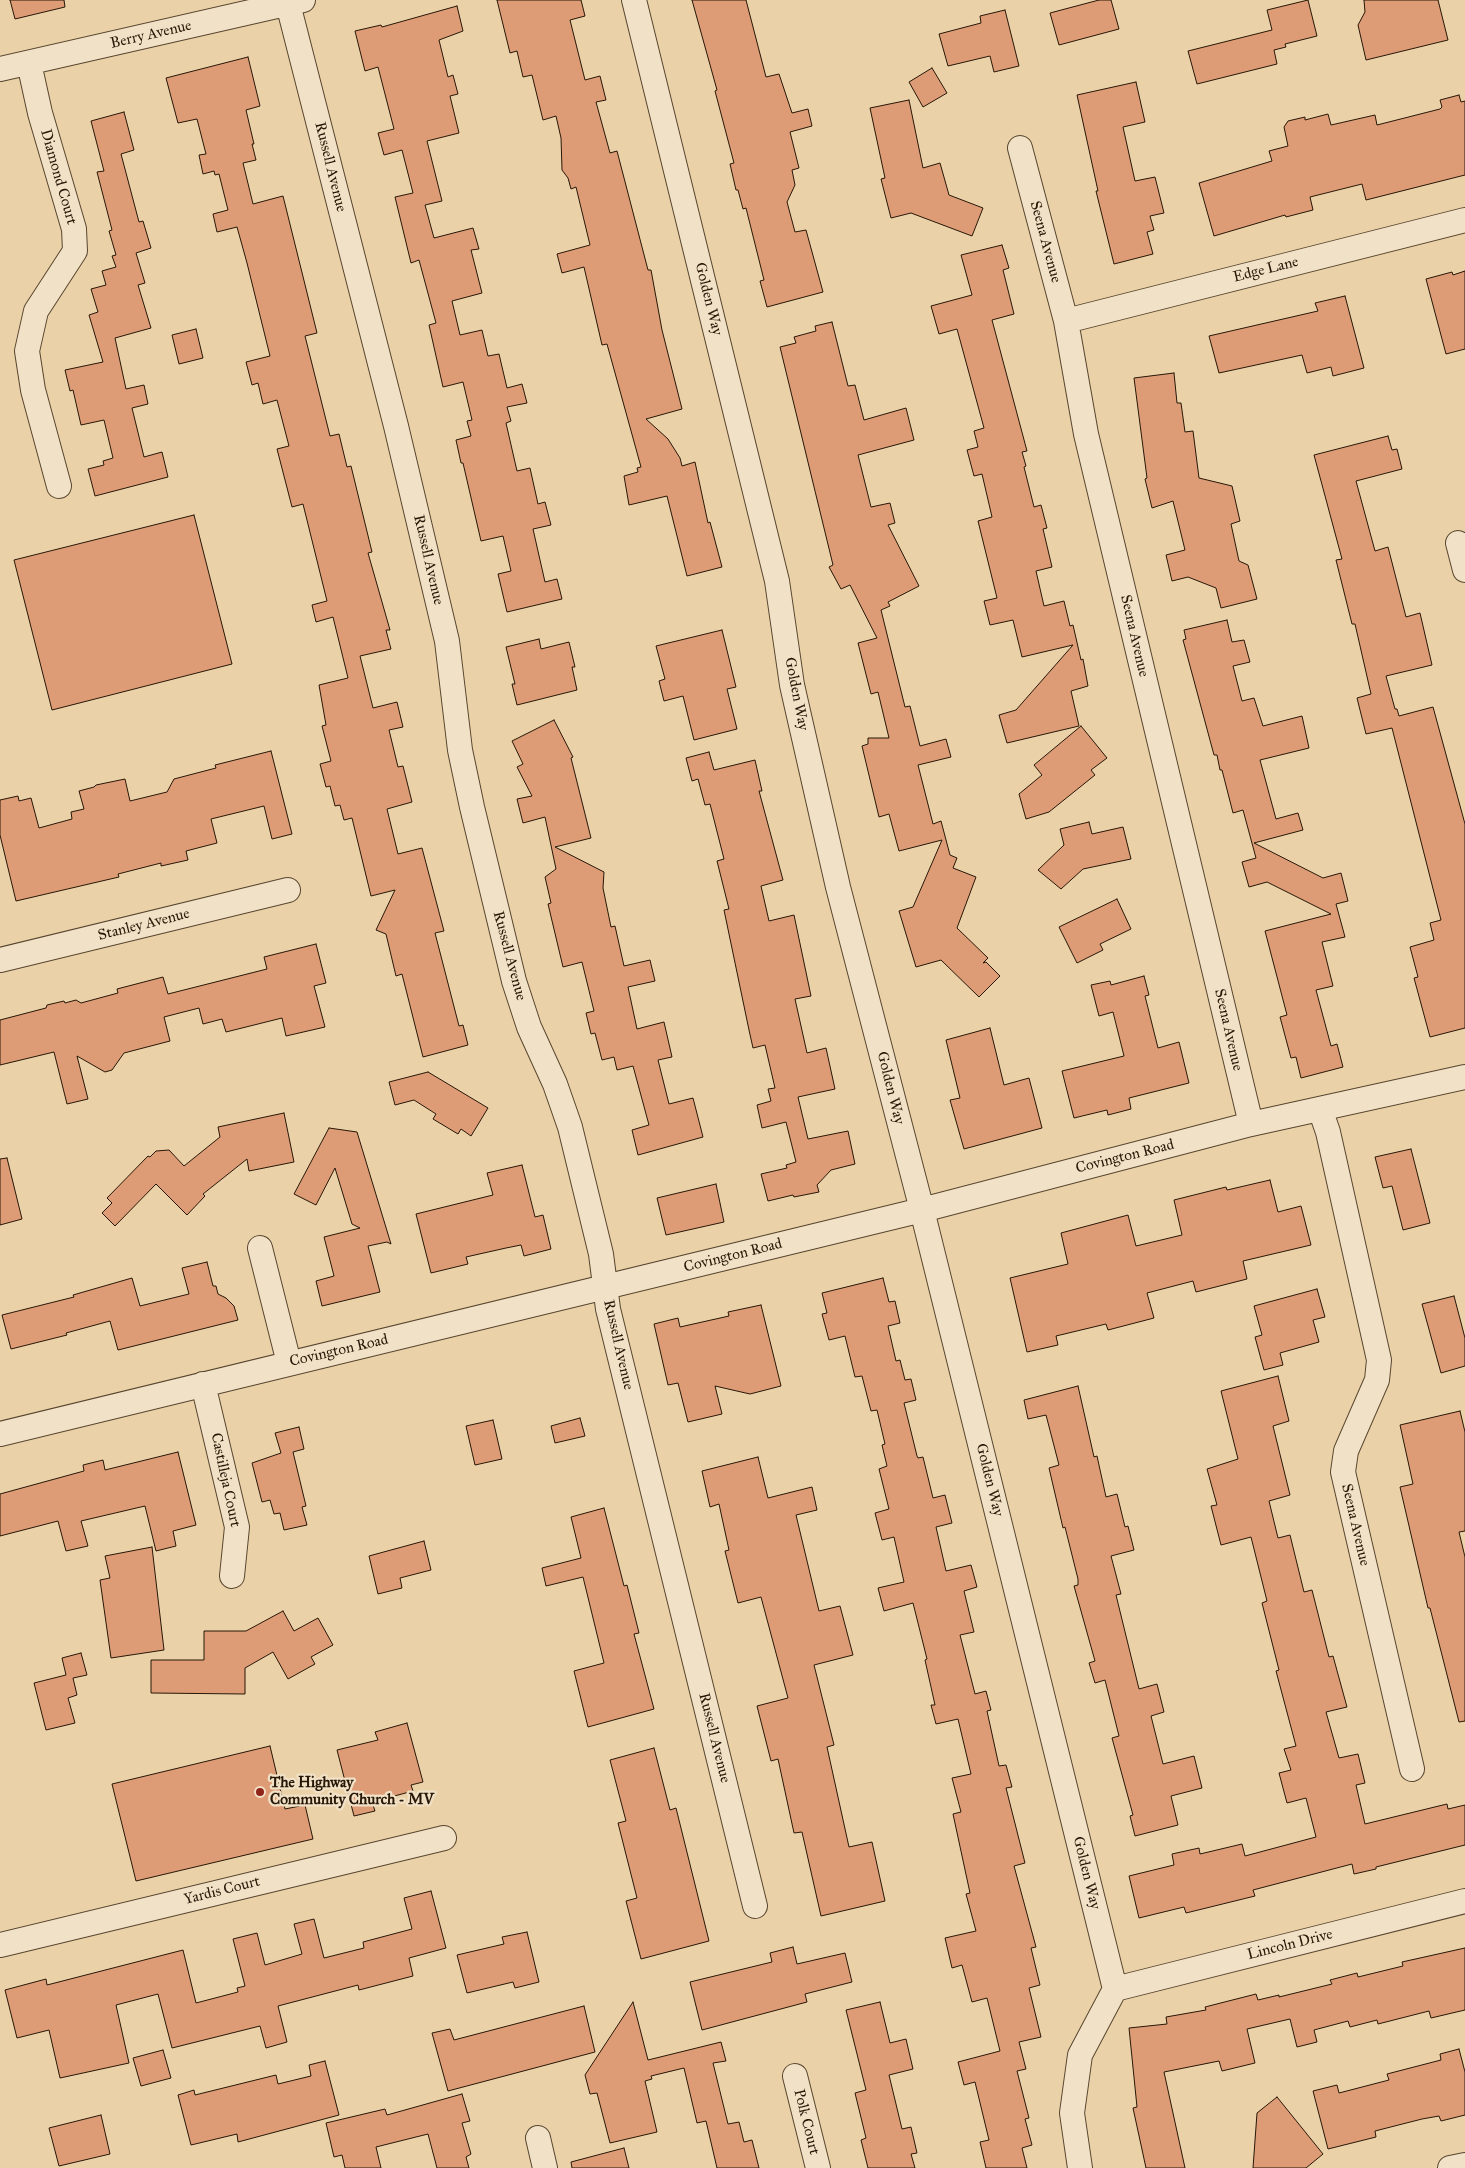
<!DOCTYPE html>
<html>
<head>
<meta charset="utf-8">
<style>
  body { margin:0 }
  canvas { display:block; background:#ead1a8 }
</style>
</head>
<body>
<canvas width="1465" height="2168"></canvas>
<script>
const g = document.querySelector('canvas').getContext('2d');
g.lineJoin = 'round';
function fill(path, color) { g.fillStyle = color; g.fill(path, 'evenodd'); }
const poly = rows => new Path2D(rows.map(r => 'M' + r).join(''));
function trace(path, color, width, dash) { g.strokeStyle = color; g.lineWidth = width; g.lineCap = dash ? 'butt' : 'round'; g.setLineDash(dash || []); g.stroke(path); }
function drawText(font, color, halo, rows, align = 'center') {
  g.font = font + ' "IM FELL Great Primer",serif'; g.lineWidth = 4.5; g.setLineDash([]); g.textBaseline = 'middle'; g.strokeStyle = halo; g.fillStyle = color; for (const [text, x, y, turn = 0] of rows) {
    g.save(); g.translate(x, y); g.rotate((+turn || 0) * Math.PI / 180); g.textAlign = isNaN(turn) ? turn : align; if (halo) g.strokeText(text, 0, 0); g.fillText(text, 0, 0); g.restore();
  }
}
const building = poly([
  [10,0,64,0,65,7,15,19,10,0],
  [497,0,581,0,585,16,570,20,585,80,600,76,606,100,596,102,610,153,617,151,648,270,651,270,662,330,682,409,646,419,668,439,680,458,682,466,695,462,708,523,710,522,722,567,687,576,667,496,629,505,624,476,638,472,637,468,641,467,607,344,602,345,584,267,562,273,557,254,590,245,576,187,571,189,568,178,562,170,561,138,556,116,543,120,532,75,523,77,517,51,510,53,497,0],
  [692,0,746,0,766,77,779,74,792,113,808,109,812,126,790,132,799,168,792,170,795,185,787,202,795,232,806,230,823,292,767,307,760,281,764,280,746,208,743,209,738,190,736,190,730,164,734,163,715,91,717,90,692,0],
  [1099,0,1111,0,1119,29,1059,45,1050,13,1099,0],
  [1308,0,1317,36,1285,44,1286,47,1274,50,1277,64,1197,84,1188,51,1272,30,1267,10,1308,0],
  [1364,0,1438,0,1448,40,1366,60,1358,25,1365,12,1364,0],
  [457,6,463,31,439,40,448,77,453,75,458,94,450,96,459,133,427,141,442,201,425,205,434,238,473,228,479,249,471,250,482,293,452,301,460,335,482,330,488,356,499,354,507,388,522,384,527,403,507,407,511,421,506,423,517,471,530,468,538,504,545,502,551,525,533,529,545,582,557,579,562,599,507,612,498,574,511,571,503,536,481,541,463,463,461,463,456,440,471,436,467,421,472,420,463,382,443,387,429,325,436,323,419,260,411,263,395,197,413,193,402,150,384,155,378,133,394,129,378,67,365,71,355,31,381,25,382,27,457,6],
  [1005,10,1019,66,994,72,990,56,948,66,939,34,981,23,980,16,1005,10],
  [248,57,260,106,246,110,254,144,252,144,256,160,243,163,253,204,283,196,317,333,305,336,330,436,339,434,347,467,351,466,372,552,368,553,390,630,386,630,391,649,360,656,373,708,397,702,403,727,389,730,398,767,403,766,412,802,387,809,398,854,422,848,444,931,435,933,459,1026,463,1025,468,1045,423,1057,402,974,396,976,386,934,376,930,395,890,371,896,352,818,344,820,340,805,335,806,330,786,326,787,320,764,331,761,322,726,326,725,319,685,348,678,333,617,316,622,312,605,327,601,303,504,292,507,277,449,289,446,277,400,263,404,258,383,252,385,246,362,270,356,247,263,237,227,217,232,213,214,228,210,219,174,215,175,214,171,203,174,199,155,206,154,197,119,178,123,166,78,248,57],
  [932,68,947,93,923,107,909,82,932,68],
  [1136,82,1145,122,1123,127,1135,181,1155,177,1164,213,1150,216,1154,230,1147,232,1153,254,1114,264,1096,191,1098,191,1077,95,1136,82],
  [1459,95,1461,102,1465,101,1465,175,1366,200,1362,184,1310,197,1313,210,1286,217,1285,215,1214,236,1199,183,1272,161,1269,151,1288,146,1284,127,1288,121,1305,117,1305,120,1328,114,1331,125,1375,115,1377,125,1440,109,1442,107,1440,100,1459,95],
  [909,100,923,168,940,163,949,195,983,208,972,236,911,213,891,218,881,179,885,178,870,108,909,100],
  [124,112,134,150,121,154,139,222,143,221,151,248,136,253,145,283,138,285,151,328,115,338,126,389,144,385,148,404,132,408,144,457,162,452,168,477,95,496,88,469,104,465,103,461,113,458,104,420,81,425,73,390,70,391,65,370,103,362,89,315,98,312,91,289,106,285,102,271,116,267,112,256,116,255,109,231,112,230,97,172,104,171,91,121,124,112],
  [1002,245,1009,268,1003,270,1014,314,992,320,1027,451,1022,452,1026,466,1024,467,1034,507,1041,505,1047,528,1043,529,1052,567,1036,571,1044,606,1064,601,1070,626,1073,625,1081,660,1083,659,1088,686,1071,691,1079,726,1007,743,999,715,1016,710,1073,645,1022,657,1013,620,990,625,984,601,997,598,978,521,992,517,982,474,974,476,967,450,978,447,974,431,984,428,957,329,939,334,931,306,972,295,961,255,1002,245],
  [1465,271,1465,349,1446,354,1426,279,1452,272,1453,275,1465,271],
  [1345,296,1364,368,1333,376,1331,367,1307,373,1302,355,1219,373,1209,336,1318,311,1315,303,1345,296],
  [832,322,848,386,855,385,864,420,906,408,914,440,858,455,871,507,890,503,895,523,888,525,919,586,888,602,890,606,881,610,905,707,910,706,920,746,946,739,951,757,918,765,933,824,941,821,950,855,957,858,953,868,976,877,957,928,988,958,983,963,986,962,1000,976,979,997,941,960,916,967,899,911,913,907,942,840,899,851,889,814,879,817,862,746,868,744,868,738,889,738,878,692,871,694,858,643,877,638,850,585,841,589,829,567,833,565,780,347,796,343,794,337,816,331,815,326,832,322],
  [196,329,203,358,179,364,172,335,196,329],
  [1174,373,1177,403,1181,403,1185,432,1193,431,1199,478,1232,486,1240,521,1231,524,1239,561,1248,565,1257,599,1221,608,1216,588,1188,577,1172,581,1166,555,1185,550,1173,501,1152,508,1145,479,1147,478,1134,378,1174,373],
  [1388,436,1392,450,1397,449,1402,469,1356,481,1375,551,1388,547,1406,617,1420,613,1432,665,1386,676,1395,709,1397,709,1399,716,1433,707,1465,824,1465,1028,1430,1037,1414,978,1418,977,1410,947,1434,940,1430,923,1441,920,1392,728,1366,734,1357,698,1371,694,1355,624,1352,624,1336,560,1342,559,1314,455,1388,436],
  [194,515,232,664,52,710,14,560,194,515],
  [1227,620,1232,642,1244,640,1250,662,1233,666,1242,701,1254,698,1263,726,1302,716,1309,748,1260,760,1276,819,1298,813,1303,830,1254,843,1323,878,1341,873,1348,901,1336,904,1345,937,1322,942,1333,986,1316,990,1331,1046,1337,1044,1343,1067,1301,1078,1296,1057,1291,1058,1280,1017,1287,1015,1265,931,1331,914,1267,882,1249,887,1242,862,1256,858,1243,810,1233,813,1222,770,1220,770,1217,755,1214,755,1183,640,1186,639,1184,630,1227,620],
  [722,630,736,687,727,689,737,729,694,740,683,696,664,701,659,681,665,679,656,646,722,630],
  [539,639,541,649,569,642,575,667,572,667,577,690,517,705,512,684,515,684,506,647,539,639],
  [554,720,573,757,571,758,591,838,555,847,604,872,603,888,611,927,615,926,624,966,650,960,655,981,628,987,637,1029,664,1022,672,1057,658,1060,669,1104,693,1098,703,1137,638,1155,632,1130,649,1125,633,1066,617,1070,614,1057,602,1060,595,1033,591,1034,586,1013,594,1011,582,962,563,967,548,904,551,903,545,877,556,869,545,817,523,823,517,799,532,796,517,767,523,764,512,741,554,720],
  [1081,726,1107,758,1091,770,1095,775,1049,812,1026,819,1019,794,1042,775,1034,765,1081,726],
  [271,751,292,834,272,839,264,806,211,819,217,843,186,851,188,860,161,866,161,863,118,874,119,877,16,901,0,835,0,800,18,796,19,801,31,798,39,828,72,819,71,812,84,809,79,791,94,787,96,785,125,779,130,801,167,792,174,779,216,768,215,765,271,751],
  [709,752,714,770,755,760,762,791,759,791,783,880,761,886,769,921,794,915,811,996,795,999,807,1053,826,1048,835,1089,798,1097,808,1139,848,1131,855,1164,831,1170,817,1185,819,1192,794,1197,793,1195,768,1201,761,1174,787,1168,786,1165,796,1162,786,1122,762,1128,757,1105,771,1101,768,1089,775,1088,765,1045,753,1048,749,1030,724,910,729,909,717,861,724,859,710,804,705,805,698,779,692,781,686,758,709,752],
  [1089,822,1092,834,1123,827,1131,859,1083,869,1061,889,1038,870,1064,845,1060,829,1089,822],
  [1117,899,1131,929,1100,944,1103,950,1077,963,1059,927,1117,899],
  [316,944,326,983,314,986,325,1027,286,1036,282,1018,226,1032,222,1019,203,1024,199,1008,164,1017,170,1041,124,1053,112,1070,105,1072,77,1056,88,1099,67,1104,54,1052,0,1065,0,1020,46,1008,47,1005,64,1001,65,1003,76,1000,81,1003,118,993,117,989,163,977,168,994,267,969,264,957,316,944],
  [1144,976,1149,995,1145,996,1158,1048,1179,1042,1189,1083,1129,1098,1131,1109,1108,1115,1107,1110,1074,1118,1062,1071,1124,1056,1113,1012,1099,1016,1091,985,1110,981,1111,985,1144,976],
  [990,1028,1004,1085,1029,1078,1042,1128,964,1149,950,1100,960,1098,946,1040,990,1028],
  [428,1072,488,1108,471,1136,461,1129,458,1134,433,1119,436,1114,414,1100,395,1105,389,1082,428,1072],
  [284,1113,294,1162,249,1171,247,1159,203,1194,205,1196,187,1215,156,1184,115,1226,102,1213,112,1203,107,1198,148,1156,150,1157,156,1151,169,1150,184,1166,220,1137,218,1127,284,1113],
  [329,1128,357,1132,391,1244,387,1242,368,1246,380,1292,322,1306,316,1281,334,1276,324,1237,360,1228,352,1224,335,1168,316,1205,294,1194,329,1128],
  [1411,1149,1430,1223,1403,1230,1392,1186,1383,1188,1375,1157,1411,1149],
  [7,1158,22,1219,0,1225,0,1159,7,1158],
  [522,1165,535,1217,543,1215,551,1249,524,1256,521,1245,506,1248,466,1257,468,1264,431,1273,416,1214,493,1195,487,1173,522,1165],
  [1270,1180,1278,1212,1301,1206,1311,1245,1243,1261,1247,1279,1196,1292,1193,1281,1147,1293,1154,1318,1108,1330,1106,1324,1056,1336,1058,1345,1027,1352,1010,1278,1068,1264,1061,1233,1128,1215,1136,1246,1182,1235,1174,1200,1226,1187,1227,1190,1270,1180],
  [716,1184,724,1222,666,1235,657,1198,716,1184],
  [207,1262,213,1286,216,1286,218,1294,226,1298,234,1306,238,1320,118,1350,110,1321,66,1333,67,1335,11,1349,2,1315,74,1297,73,1295,132,1278,140,1306,189,1294,182,1268,207,1262],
  [883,1278,889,1302,895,1301,900,1323,888,1326,896,1361,900,1360,905,1380,911,1379,916,1400,904,1403,917,1456,918,1458,923,1457,933,1498,945,1495,952,1523,936,1527,946,1571,971,1565,977,1587,964,1591,974,1632,960,1635,975,1694,986,1691,991,1710,987,1711,999,1766,1006,1765,1012,1787,1006,1788,1025,1863,1014,1866,1036,1947,1031,1948,1040,1985,1029,1988,1041,2037,1019,2042,1026,2069,1017,2071,1029,2118,1025,2119,1032,2145,1022,2148,1027,2168,986,2168,980,2142,989,2140,975,2082,964,2085,958,2062,1000,2051,987,1998,972,2002,962,1965,952,1968,945,1938,976,1931,966,1894,970,1893,953,1814,961,1812,952,1778,971,1774,958,1719,936,1724,931,1705,935,1705,925,1660,927,1659,913,1603,884,1611,878,1588,904,1582,894,1537,882,1540,875,1513,889,1509,879,1469,887,1466,882,1445,885,1444,877,1410,871,1411,862,1376,855,1377,845,1336,829,1340,822,1314,827,1313,822,1293,883,1278],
  [1317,1289,1325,1317,1313,1320,1319,1342,1280,1353,1283,1365,1264,1370,1255,1337,1262,1335,1254,1306,1317,1289],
  [1454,1296,1465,1338,1465,1366,1441,1373,1422,1304,1454,1296],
  [761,1305,781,1386,750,1394,715,1386,722,1414,688,1422,678,1383,668,1385,654,1324,678,1318,680,1327,729,1316,728,1312,761,1305],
  [1278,1376,1289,1421,1273,1426,1290,1495,1269,1501,1278,1538,1290,1535,1304,1592,1312,1590,1329,1657,1333,1656,1347,1707,1326,1712,1339,1758,1358,1754,1365,1783,1356,1785,1365,1824,1447,1804,1448,1809,1465,1805,1465,1845,1376,1867,1376,1869,1354,1874,1352,1864,1253,1890,1255,1896,1186,1913,1184,1907,1139,1918,1129,1876,1174,1865,1172,1854,1199,1848,1200,1854,1242,1844,1245,1856,1316,1837,1306,1798,1287,1803,1279,1773,1291,1770,1284,1749,1296,1746,1276,1671,1279,1670,1262,1603,1267,1601,1251,1537,1221,1545,1211,1506,1217,1505,1207,1469,1238,1459,1221,1391,1278,1376],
  [1078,1386,1094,1457,1097,1456,1106,1497,1117,1494,1125,1527,1128,1526,1134,1550,1111,1556,1121,1594,1116,1595,1139,1689,1157,1684,1164,1712,1151,1716,1163,1764,1194,1756,1202,1788,1171,1796,1178,1825,1135,1836,1130,1816,1133,1815,1112,1738,1119,1736,1105,1680,1095,1683,1089,1663,1095,1661,1074,1586,1078,1585,1078,1579,1065,1527,1063,1528,1049,1468,1059,1465,1046,1415,1028,1419,1024,1400,1078,1386],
  [1460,1411,1465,1432,1465,1531,1459,1532,1465,1557,1465,1721,1459,1722,1430,1608,1428,1608,1400,1487,1413,1484,1400,1425,1460,1411],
  [580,1418,585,1436,555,1443,551,1426,580,1418],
  [493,1420,502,1459,475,1465,466,1426,493,1420],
  [299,1427,304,1449,293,1452,306,1506,302,1507,307,1525,284,1530,280,1513,274,1514,270,1500,262,1502,252,1463,281,1453,275,1433,299,1427],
  [178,1452,196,1525,173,1531,176,1546,156,1551,145,1506,81,1521,88,1546,66,1551,58,1521,0,1536,0,1494,84,1471,83,1465,103,1460,105,1470,178,1452],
  [758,1457,768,1498,812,1487,817,1510,796,1515,819,1611,840,1606,853,1655,814,1665,834,1745,827,1747,849,1847,872,1842,885,1901,821,1916,802,1832,794,1833,778,1759,771,1761,757,1706,788,1698,761,1597,738,1603,725,1551,729,1550,719,1504,710,1507,702,1471,758,1457],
  [604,1508,624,1586,627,1585,639,1633,634,1634,654,1709,588,1727,574,1671,604,1663,583,1577,546,1586,542,1568,581,1558,571,1517,604,1508],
  [424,1541,431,1570,400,1578,402,1588,378,1594,369,1556,424,1541],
  [152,1547,164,1650,111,1658,100,1580,110,1578,105,1556,152,1547],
  [283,1611,294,1631,318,1618,333,1645,311,1657,315,1664,288,1679,273,1652,245,1668,245,1694,151,1693,151,1660,204,1660,204,1631,246,1631,283,1611],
  [81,1653,87,1675,73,1678,77,1695,68,1698,75,1723,46,1730,34,1683,66,1675,62,1658,81,1653],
  [407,1723,423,1782,411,1785,413,1791,372,1802,375,1811,354,1816,337,1750,378,1740,375,1732,407,1723],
  [270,1746,285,1809,305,1805,313,1839,136,1881,112,1784,270,1746],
  [654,1748,670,1810,676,1808,709,1941,641,1959,626,1901,637,1898,618,1823,626,1821,610,1760,654,1748],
  [431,1891,446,1948,409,1958,413,1976,359,1990,358,1985,278,2006,287,2042,266,2048,260,2026,172,2048,158,1994,116,2005,129,2063,60,2078,49,2030,17,2038,5,1990,46,1979,47,1985,183,1950,196,2003,238,1992,237,1988,245,1986,233,1939,257,1933,265,1965,302,1954,294,1924,314,1919,324,1958,364,1948,363,1942,412,1929,404,1898,431,1891],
  [527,1932,539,1982,515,1988,513,1982,467,1993,457,1955,504,1944,502,1937,527,1932],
  [793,1947,797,1964,845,1953,852,1982,805,1994,807,2002,702,2030,690,1982,772,1962,770,1953,793,1947],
  [1465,1948,1465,2010,1431,2018,1429,2011,1378,2024,1377,2020,1350,2027,1348,2021,1314,2030,1317,2042,1297,2047,1290,2019,1247,2029,1255,2063,1222,2071,1219,2061,1164,2072,1185,2168,1146,2168,1133,2108,1137,2107,1129,2028,1167,2024,1166,2017,1206,2010,1205,2007,1256,1994,1258,2000,1279,1995,1279,1997,1332,1984,1330,1980,1357,1973,1358,1977,1403,1966,1402,1962,1465,1948],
  [633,2002,648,2060,721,2042,726,2061,713,2063,728,2124,739,2122,744,2142,752,2140,759,2168,717,2168,706,2121,697,2123,684,2068,651,2076,652,2079,645,2081,657,2132,610,2143,597,2093,590,2094,585,2075,633,2002],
  [880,2002,890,2043,906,2039,913,2069,889,2075,902,2129,911,2127,917,2153,911,2154,915,2168,868,2168,861,2140,866,2138,855,2093,866,2090,846,2010,880,2002],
  [584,2006,595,2052,448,2091,432,2033,450,2029,454,2040,584,2006],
  [1459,2049,1465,2072,1465,2115,1441,2121,1439,2116,1422,2119,1375,2131,1376,2137,1328,2149,1313,2091,1337,2085,1339,2093,1389,2080,1387,2074,1441,2060,1440,2054,1459,2049],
  [163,2050,171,2078,141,2086,133,2058,163,2050],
  [325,2061,339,2115,238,2142,237,2134,191,2145,178,2095,194,2090,195,2095,276,2075,278,2084,311,2076,309,2065,325,2061],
  [462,2094,470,2121,462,2123,471,2154,466,2157,469,2168,437,2168,428,2134,376,2147,381,2168,345,2168,342,2155,334,2157,326,2123,385,2109,387,2115,462,2094],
  [1277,2097,1323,2154,1306,2168,1253,2168,1257,2113,1277,2097],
  [101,2115,110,2154,59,2166,49,2128,101,2115],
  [624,2148,629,2168,572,2168,571,2162,624,2148]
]);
const minor = poly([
  [287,0,396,426,447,641,460,750,472,807,514,981,529,1027,555,1084,570,1127,601,1254,608,1309,755,1906],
  [634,0,777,581,792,685,838,887,922,1210,1115,1989,1080,2055,1072,2113,1080,2168],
  [29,63,40,113,74,229,75,251,36,311,27,351,33,390,59,486],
  [0,69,303,0],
  [1020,148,1066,321,1086,434,1251,1124],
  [1066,321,1465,220],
  [1458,543,1465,570],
  [0,960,288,890],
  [1320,1109,1328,1132,1379,1360,1377,1380,1346,1451,1343,1472,1412,1769],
  [260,1248,289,1363],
  [203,1384,237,1527,232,1576],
  [0,1434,922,1210,1251,1124,1465,1077],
  [0,1945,444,1838],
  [1115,1989,1465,1901],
  [795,2076,818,2168],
  [538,2138,545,2168],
  [1450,2168,1465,2165]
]);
const markers = [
  [260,1792,5,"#8f2418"]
];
const streetNames = [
  ["Berry Avenue",151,35,-13],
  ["Russell Avenue",330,167,76],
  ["Diamond Court",58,177,74],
  ["Seena Avenue",1045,242,75],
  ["Edge Lane",1266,270,-14],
  ["Golden Way",708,299,76],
  ["Russell Avenue",428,560,77],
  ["Seena Avenue",1134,636,77],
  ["Golden Way",796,694,79],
  ["Stanley Avenue",144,925,-14],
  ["Russell Avenue",509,956,75],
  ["Seena Avenue",1228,1030,77],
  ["Golden Way",890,1088,76],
  ["Covington Road",1125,1157,-14],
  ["Covington Road",733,1256,-14],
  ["Russell Avenue",618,1345,77],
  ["Covington Road",339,1351,-13],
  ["Castilleja Court",225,1480,78],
  ["Golden Way",989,1480,76],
  ["Seena Avenue",1355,1525,77],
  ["Russell Avenue",714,1738,76],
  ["Golden Way",1086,1873,76],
  ["Yardis Court",222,1891,-14],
  ["Lincoln Drive",1290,1945,-14],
  ["Polk Court",806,2122,76]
];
const poiNames = [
  ["The Highway",270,1783],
  ["Community Church - MV",270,1800]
];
fill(building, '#dd9c75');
trace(building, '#271707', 1);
trace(minor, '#58462f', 26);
trace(minor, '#f1e1c6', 24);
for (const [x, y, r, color] of markers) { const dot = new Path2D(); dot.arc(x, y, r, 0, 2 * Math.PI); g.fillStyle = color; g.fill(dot); trace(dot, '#f1e1c6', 2); }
drawText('15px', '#271707', '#f1e1c6', streetNames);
drawText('bold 15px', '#271707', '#f1e1c6', poiNames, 'left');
</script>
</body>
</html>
